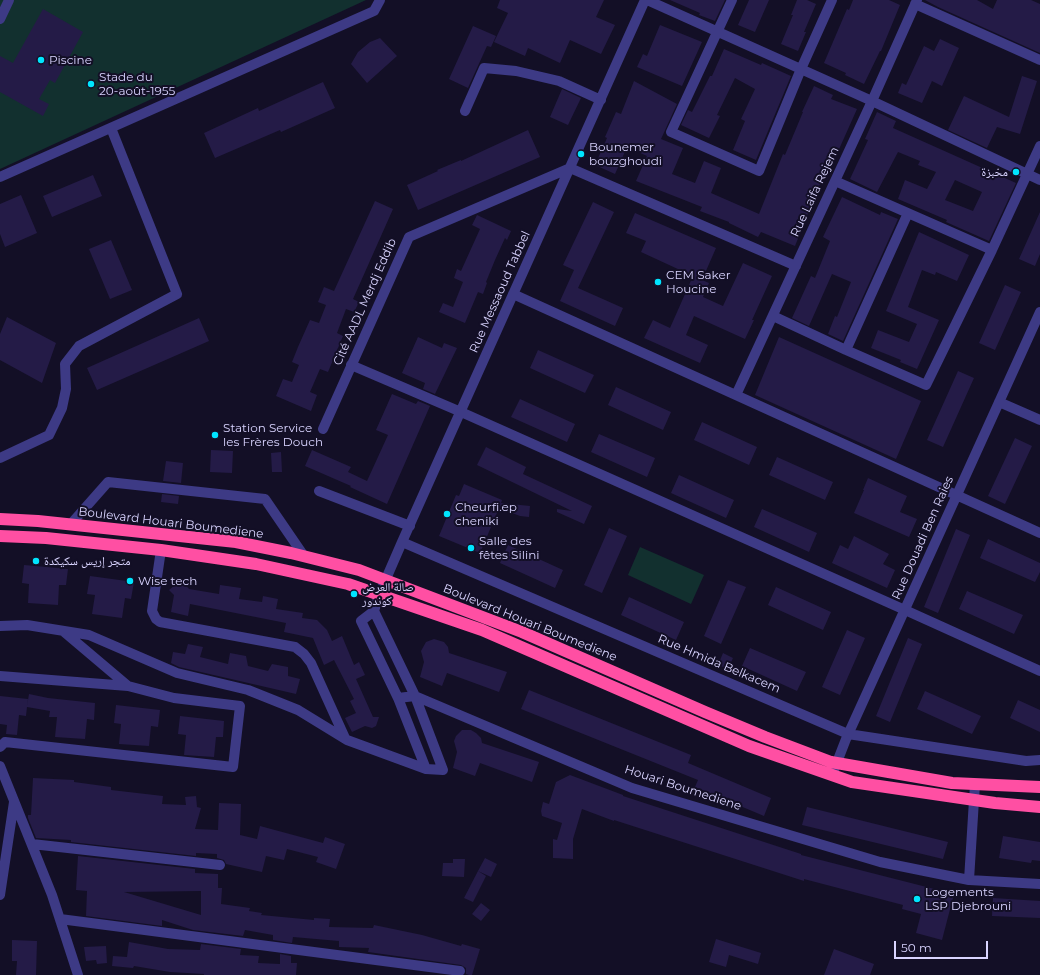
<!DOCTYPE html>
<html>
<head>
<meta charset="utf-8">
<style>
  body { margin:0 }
  #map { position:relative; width:1040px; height:975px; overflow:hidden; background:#130f26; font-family:Montserrat,sans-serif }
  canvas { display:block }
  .scale { position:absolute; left:894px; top:941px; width:94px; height:18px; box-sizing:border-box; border:2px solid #d9d4ff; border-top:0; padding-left:5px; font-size:12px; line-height:14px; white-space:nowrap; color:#d9d4ff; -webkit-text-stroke:3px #130f26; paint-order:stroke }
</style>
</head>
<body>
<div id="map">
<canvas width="1040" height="975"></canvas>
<div class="scale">50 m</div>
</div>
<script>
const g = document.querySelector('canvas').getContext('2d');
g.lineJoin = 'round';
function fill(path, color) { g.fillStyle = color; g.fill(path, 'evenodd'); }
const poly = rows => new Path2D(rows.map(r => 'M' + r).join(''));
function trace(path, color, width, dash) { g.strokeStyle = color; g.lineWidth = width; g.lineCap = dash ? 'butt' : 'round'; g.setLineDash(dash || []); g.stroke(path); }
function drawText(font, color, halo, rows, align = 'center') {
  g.font = font + ' Montserrat,"Noto Naskh Arabic",sans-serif'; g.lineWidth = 4; g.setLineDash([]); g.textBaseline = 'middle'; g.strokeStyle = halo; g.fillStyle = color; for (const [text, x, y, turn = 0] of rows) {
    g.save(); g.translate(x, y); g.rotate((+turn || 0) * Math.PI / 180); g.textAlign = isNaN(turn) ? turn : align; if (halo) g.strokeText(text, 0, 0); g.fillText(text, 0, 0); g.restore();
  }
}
const green = poly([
  [0,0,366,0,0,169],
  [640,547,704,575,691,604,628,575]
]);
const building = poly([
  [500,0,604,0,596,17,615,25,601,54,570,40,560,63,528,48,525,56,494,42,508,13,497,8],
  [670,0,725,0,715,21,699,15,700,13],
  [749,0,769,0,755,32,738,25],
  [797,0,807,0,816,4,804,32,806,32,798,51,781,44,793,15,791,15],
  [853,0,889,0,900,5,881,51,880,51,864,84,845,75,846,73,824,63,847,9,849,10],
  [925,0,977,0,993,9,997,0,1031,0,1040,4,1040,53,938,7],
  [43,9,83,32,55,83,50,80,39,99,49,104,43,116,0,92,0,56,13,63],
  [660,25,702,42,682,86,637,67,643,54,647,56],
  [473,26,496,36,491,47,487,46,468,88,449,79],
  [380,38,397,56,367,83,351,64,358,52,370,42],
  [940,39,959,48,942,86,932,81,922,103,898,93,902,83,906,85,924,46,934,51],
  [724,49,761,65,762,63,791,76,756,160,733,150,745,121,741,119,755,89,735,78,717,115,720,116,709,138,681,125,688,110,692,112,710,76,712,76],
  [1022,76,1037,81,1020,134,997,127,987,148,948,130,964,96,1009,117],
  [634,81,677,104,661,139,683,148,672,174,695,183,704,161,721,168,711,193,759,214,783,154,785,155,803,112,802,112,814,86,833,95,831,99,857,109,836,156,832,154,795,246,761,232,758,237,729,223,729,222,700,211,702,207,636,181,647,156,627,147,615,174,595,165,607,138,605,137,616,112,621,114],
  [323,82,335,108,281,132,280,130,215,158,204,133,258,108,259,111],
  [562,89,581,98,568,125,550,117],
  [877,112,896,121,893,128,1016,183,989,241,946,222,947,220,898,199,905,180,927,189,936,172,918,165,920,161,898,152,877,192,850,179,868,140,865,139],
  [955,180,982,192,973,211,945,200],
  [528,130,540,157,418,210,407,185,438,171,437,170,461,160,461,161],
  [93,175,102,196,52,217,43,196],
  [21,195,37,233,5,247,0,234,0,204],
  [842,197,880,215,881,212,898,219,843,341,828,334,835,316,837,317,851,282,832,274,809,326,792,318,811,276,815,278,830,241,823,237],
  [375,201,393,209,353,299,359,302,354,312,346,309,337,333,343,336,328,372,320,369,310,392,317,395,311,411,276,396,283,379,292,382,299,365,292,362,298,347,310,320,319,323,326,305,318,302,324,287,334,291],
  [593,202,614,212,578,288,623,308,615,326,560,301,574,270,563,265],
  [1040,212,1040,254,1035,266,1019,259],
  [635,213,716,248,702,280,709,283,703,297,723,306,743,263,772,276,752,320,754,320,745,339,694,316,686,335,708,345,700,363,644,338,653,320,670,328,693,276,641,252,646,241,626,233],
  [477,215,511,231,507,240,505,238,495,260,486,282,487,283,483,294,478,292,465,323,439,312,443,303,453,307,463,282,454,278,457,269,461,271,480,229,472,225],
  [919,232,969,255,957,281,936,272,935,275,922,270,908,307,939,320,917,369,900,362,901,360,871,348,878,330,909,342,917,324,886,311],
  [111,240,132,290,110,299,89,249],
  [1005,285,1021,292,995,350,979,343],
  [7,317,56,343,42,383,0,360,0,334],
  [199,318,209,341,97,390,87,368],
  [418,337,442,348,444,343,457,348,435,394,423,389,425,383,402,373],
  [779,337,921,401,896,459,755,395],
  [538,350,594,375,585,393,530,368],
  [958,371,974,378,943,447,927,440],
  [616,387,671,412,663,430,608,405],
  [392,394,416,404,418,401,430,406,387,504,350,487,351,486,305,466,312,450,351,467,348,472,367,481,388,435,376,430],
  [520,399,575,424,567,442,511,417],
  [702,422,757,447,749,465,694,440],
  [599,434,655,458,647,477,591,452],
  [1015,438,1032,446,1005,504,988,496],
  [486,447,526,467,523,474,592,506,584,524,557,512,557,509,572,511,477,465],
  [211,450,233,451,232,473,210,472],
  [281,452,282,472,272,472,271,453],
  [777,457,833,482,825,500,769,475],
  [166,461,183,463,181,483,163,481],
  [679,475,734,500,726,518,671,493],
  [868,478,907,496,900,512,917,519,909,537,854,513,864,490,863,490],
  [464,484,502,500,501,503,530,506,529,517,520,516,499,508,480,553,439,536,456,495,459,496],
  [162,494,179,496,178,504,161,502],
  [762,509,817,533,809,552,754,527],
  [609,528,627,536,602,593,584,585],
  [956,529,970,535,938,613,924,607],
  [854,536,889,554,883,564,895,570,887,588,832,563,840,545,848,549],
  [988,539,1040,563,1040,572,1035,582,980,558],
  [508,545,563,570,555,588,500,563],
  [24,565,68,569,66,585,59,585,58,605,28,603,29,584,22,583],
  [90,576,134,582,131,599,125,598,122,618,92,614,95,595,87,594],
  [181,580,189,589,219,594,220,585,241,588,239,599,262,602,263,596,278,599,276,609,303,613,302,618,317,620,327,630,332,641,342,636,354,665,359,662,365,675,356,679,373,717,379,717,376,726,372,728,365,726,352,732,345,718,356,713,350,701,354,699,334,660,324,665,313,638,284,632,286,623,190,604,188,616,171,612,174,595,169,590],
  [728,580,746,587,721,644,704,636],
  [776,587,831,612,823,630,768,605],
  [967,591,1023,615,1014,634,959,609],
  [629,597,684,622,676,640,621,615],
  [847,630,865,638,840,695,822,687],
  [908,638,922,644,890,722,876,716],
  [434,639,444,642,448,647,449,653,507,672,499,692,447,673,442,686,420,677,424,662,421,651,426,642],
  [188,644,203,647,200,657,228,664,230,653,246,656,248,666,268,671,272,664,288,667,288,676,300,679,296,694,179,667,171,663,173,652,185,654],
  [750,648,806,672,797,691,742,666],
  [723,653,733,658,728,669,718,665],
  [529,690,691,755,688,763,771,798,764,816,695,787,698,780,521,709],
  [925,691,981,716,972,734,917,709],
  [29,694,48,698,95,703,94,720,87,719,85,739,55,737,57,717,49,717,50,711,27,707,26,716,19,715,17,735,6,734,7,725,0,724,0,696,28,699,27,706],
  [1018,700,1040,710,1040,732,1010,718],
  [116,705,160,710,158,727,151,726,149,746,119,744,121,724,114,723],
  [180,716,224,721,223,737,216,737,214,757,184,755,186,735,178,734],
  [462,730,471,730,476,733,481,738,482,743,539,762,532,782,480,763,475,776,453,768,457,752,454,741,456,736],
  [570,775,623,795,623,796,801,854,801,855,954,894,942,940,916,933,921,914,902,909,903,905,804,879,804,881,614,820,614,821,582,809,573,839,573,859,553,858,553,839,557,840,562,823,542,816,541,811,543,802,549,804,556,782],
  [33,778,74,780,74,782,111,787,111,790,163,796,162,804,186,805,185,797,196,796,197,807,201,808,195,829,218,830,219,803,241,804,240,835,257,839,260,826,323,843,325,837,345,844,336,869,316,862,318,857,287,849,284,860,266,856,262,872,226,864,224,860,217,858,217,854,196,853,196,856,71,842,71,840,36,838,28,818,28,815,31,815],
  [807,807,948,842,943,859,802,825],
  [1003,836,1040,842,1040,861,1032,860,1031,863,999,858],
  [78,856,195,869,195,873,218,874,218,888,222,888,221,904,250,908,249,911,262,913,261,915,314,920,314,918,330,919,329,927,373,928,374,925,422,935,461,946,462,944,480,949,472,975,469,975,466,974,466,968,461,965,368,952,369,948,339,947,339,941,293,937,292,943,273,940,273,935,245,930,243,936,193,930,162,920,162,926,86,916,87,891,76,890],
  [201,891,201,915,124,892],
  [485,858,497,864,491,877,478,871],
  [453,859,465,859,464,877,442,876,443,863,453,863],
  [478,871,486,876,473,902,464,898],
  [993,898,1040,901,1040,918,992,916],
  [481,903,490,910,481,921,472,914],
  [716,939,761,953,758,964,729,955,726,967,709,962],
  [12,940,37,941,36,975,16,975,17,961,12,961],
  [129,942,168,949,200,950,201,944,241,949,240,955,259,956,258,963,280,964,280,954,291,956,291,963,297,963,296,975,204,975,204,974,170,972,134,966,133,968,112,966,113,956,127,957],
  [106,946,107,963,97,964,96,960,86,961,84,947],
  [834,949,874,964,870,975,824,975]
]);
const minor = poly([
  [647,0,872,101,1040,180],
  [732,0,671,132,759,171,801,69,832,0],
  [915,4,1040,60],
  [0,19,9,0],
  [465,111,484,68,516,71,559,81,601,100],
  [0,177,374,11,380,0],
  [992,250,1040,146],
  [513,294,1040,533],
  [773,316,846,350,926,385,992,250,835,181],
  [846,350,908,213],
  [351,365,461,412,905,610,1040,671],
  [736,395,872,101,917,0],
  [999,402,1040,420],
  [323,429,409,237,570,168,796,266],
  [0,458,49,435,62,408,66,389,65,364,79,346,177,294,111,128],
  [319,491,410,526],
  [70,525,108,482,265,499,304,556],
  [402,542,848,734,1026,761,1040,760],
  [161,550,152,611,156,619,160,622,295,647,304,654,311,663,345,738],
  [374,611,379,595,402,542,645,0],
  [374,611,361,621,398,698,426,769],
  [0,626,27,625,89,635,177,673,248,690,298,710,347,740,426,769,443,770,415,696,374,611],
  [0,676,128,686,63,631],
  [398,698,415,696,632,788,880,862,969,880,1040,884],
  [0,747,5,742,233,767,240,706,174,698,128,686],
  [0,766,52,895,78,975],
  [834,770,846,739,1040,312],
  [32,844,220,865],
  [969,880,975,784],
  [0,895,14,802],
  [60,919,460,971]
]);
const highway = poly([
  [0,519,38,521,236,542,291,553,359,570,522,632,705,712,765,737,831,762,952,783,1040,787],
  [0,536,46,538,161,550,256,564,348,584,482,630,749,746,852,782,995,803,1040,807]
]);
const markers = [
  [41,60,4,"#00e5ff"],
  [91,84,4,"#00e5ff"],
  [581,154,4,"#00e5ff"],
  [1016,172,4,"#00e5ff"],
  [658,282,4,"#00e5ff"],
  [215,435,4,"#00e5ff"],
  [447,514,4,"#00e5ff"],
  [471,548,4,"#00e5ff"],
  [36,561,4,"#00e5ff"],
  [130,581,4,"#00e5ff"],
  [354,594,4,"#00e5ff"],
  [917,899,4,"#00e5ff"]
];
const poiNames = [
  ["Piscine",49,60],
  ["Stade du",99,77],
  ["20-août-1955",99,91],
  ["Bounemer",589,147],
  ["bouzghoudi",589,161],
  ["مخبزة",1008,172,"right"],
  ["CEM Saker",666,275],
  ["Houcine",666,289],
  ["Station Service",223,428],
  ["les Frères Douch",223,442],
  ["Cheurfi.ep",455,507],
  ["cheniki",455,521],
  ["Salle des",479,541],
  ["fêtes Silini",479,555],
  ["متجر إريس سكيكدة",44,561],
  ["Wise tech",138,581],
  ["صالة العرض",362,587],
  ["كوندور",362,601],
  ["Logements",925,892],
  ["LSP Djebrouni",925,906]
];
const streetNames = [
  ["Rue Laifa Rejem",815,192,-65],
  ["Rue Messaoud Tabbel",500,292,-66],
  ["Cité AADL Merdj Eddib",365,302,-66],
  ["Boulevard Houari Boumediene",171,523,7],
  ["Rue Douadi Ben Raies",923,538,-66],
  ["Boulevard Houari Boumediene",530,623,22],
  ["Rue Hmida Belkacem",719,664,23],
  ["Houari Boumediene",683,788,18]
];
fill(green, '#12302f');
fill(building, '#241b47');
trace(minor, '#3d3a85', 10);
trace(highway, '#ff4fa3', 12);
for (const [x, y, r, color] of markers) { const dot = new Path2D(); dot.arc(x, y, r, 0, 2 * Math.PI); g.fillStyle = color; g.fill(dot); trace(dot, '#130f26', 1.5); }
drawText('12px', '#d9d4ff', '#130f26', poiNames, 'left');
drawText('12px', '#d9d4ff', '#130f26', streetNames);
</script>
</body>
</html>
